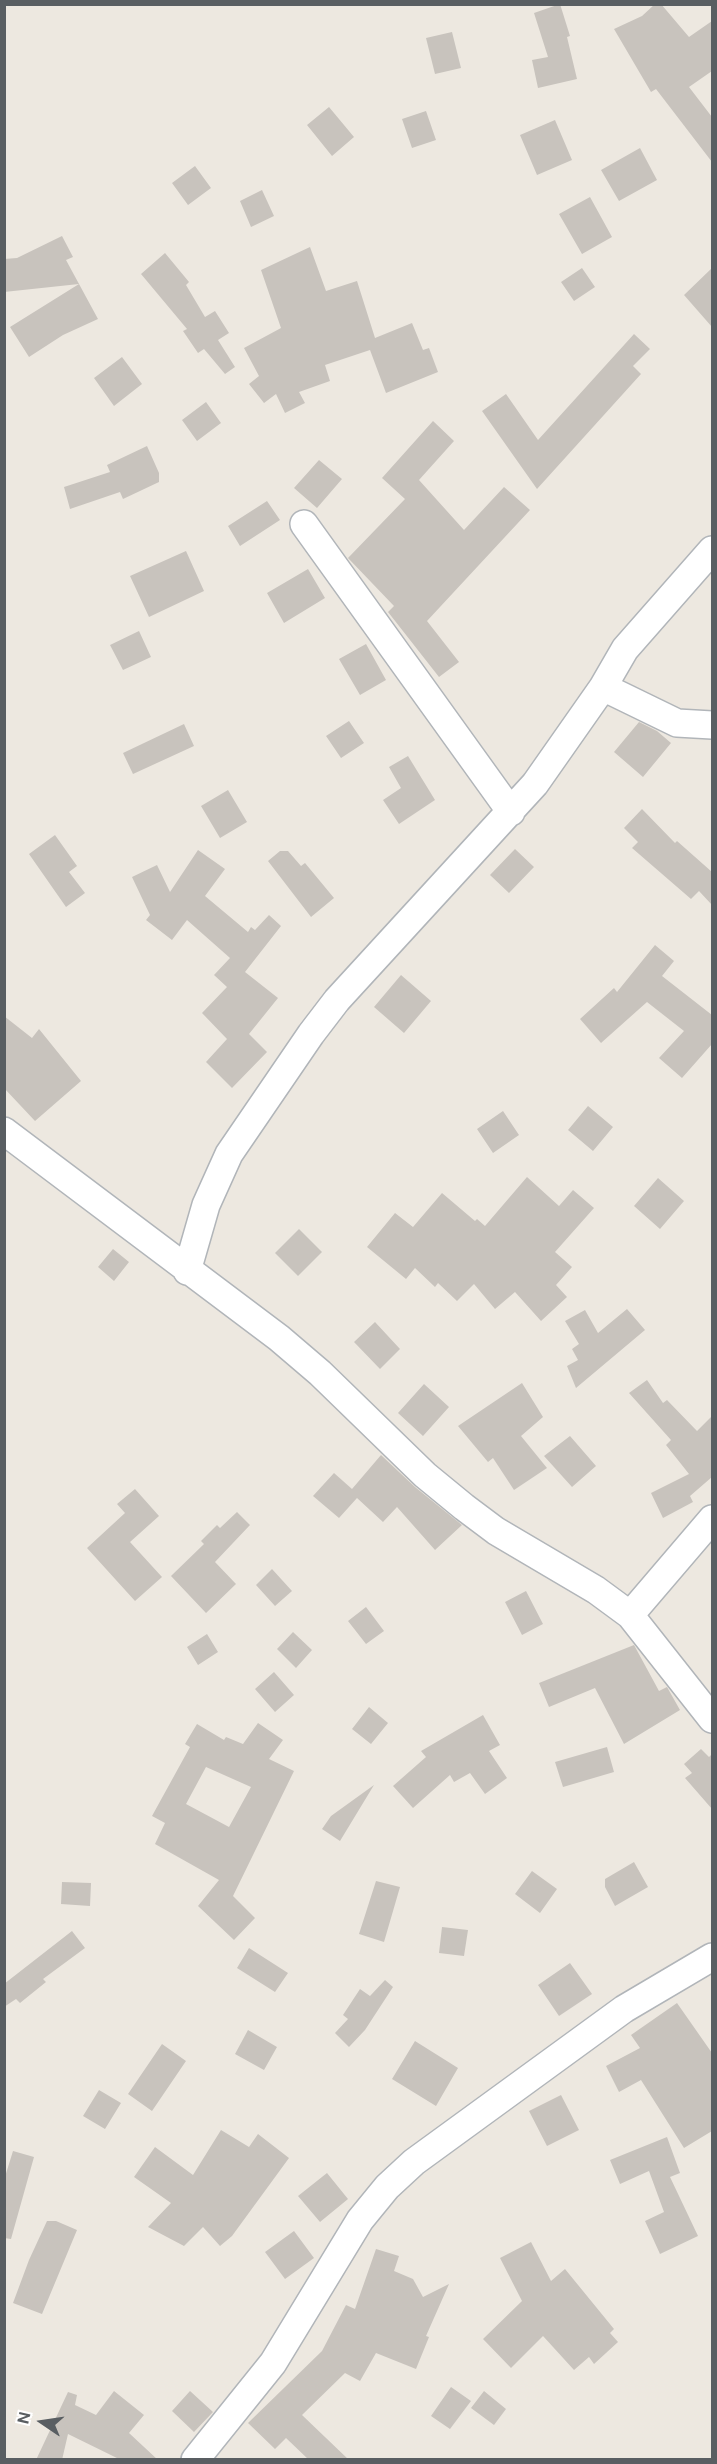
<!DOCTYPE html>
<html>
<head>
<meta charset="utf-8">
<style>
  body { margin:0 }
  #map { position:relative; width:717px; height:2464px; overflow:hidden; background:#ede8e0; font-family:"DM Sans",sans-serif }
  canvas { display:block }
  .frame { position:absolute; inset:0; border:6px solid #595e62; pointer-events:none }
  .north { position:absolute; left:12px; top:2392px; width:60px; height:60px; -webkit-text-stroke:4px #fff; paint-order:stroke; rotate:283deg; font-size:16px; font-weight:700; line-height:24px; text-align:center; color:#595e62 }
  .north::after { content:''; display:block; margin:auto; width:21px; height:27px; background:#595e62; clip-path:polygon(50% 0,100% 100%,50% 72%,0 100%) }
</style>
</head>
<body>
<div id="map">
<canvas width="717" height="2464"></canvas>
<div class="frame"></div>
<div class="north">N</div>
</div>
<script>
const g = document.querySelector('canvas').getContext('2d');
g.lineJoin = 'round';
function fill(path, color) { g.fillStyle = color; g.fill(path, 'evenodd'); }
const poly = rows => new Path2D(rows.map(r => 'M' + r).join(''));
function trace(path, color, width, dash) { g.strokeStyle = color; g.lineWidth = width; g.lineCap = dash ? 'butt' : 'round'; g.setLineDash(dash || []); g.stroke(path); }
const building = poly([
  [560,4,570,36,567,37,577,79,538,88,532,60,548,57,534,13],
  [655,4,661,4,689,37,712,21,712,71,689,87,712,117,712,162,656,89,651,92,614,29,642,16],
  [452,32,461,68,435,74,426,38],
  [329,107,354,137,332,156,307,125],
  [426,111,436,140,412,148,402,119],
  [555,120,572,160,537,175,520,135],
  [640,148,657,180,619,201,601,170],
  [195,166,211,188,188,205,172,183],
  [262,190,274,216,251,227,240,201],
  [590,197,612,237,582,254,559,214],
  [62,236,73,257,66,260,98,319,63,335,29,357,10,327,79,284,4,292,4,259,17,258],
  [310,247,326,291,357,281,375,338,412,323,423,350,429,348,438,372,386,393,370,350,325,365,330,381,299,392,305,403,285,413,276,394,264,403,249,384,259,376,244,348,281,328,261,270],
  [165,253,189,282,186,285,205,317,215,311,229,333,218,340,235,367,225,374,204,349,198,353,183,331,187,329,141,274],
  [582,268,595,287,574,301,561,282],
  [712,268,712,327,684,295],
  [634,334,650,349,633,366,641,374,537,489,482,411,506,394,538,440],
  [122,357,142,384,114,406,94,378],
  [206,402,221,423,197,441,182,420],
  [433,421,454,441,419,480,464,530,504,487,530,510,427,621,459,662,439,677,388,612,394,606,348,558,405,499,382,478],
  [147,446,159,473,159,482,123,499,120,492,70,509,64,487,110,472,107,465],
  [319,460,342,479,317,508,294,488],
  [267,501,280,520,240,546,228,526],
  [186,551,204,591,149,617,130,576],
  [308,569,325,598,284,623,267,593],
  [139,631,151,657,123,670,110,645],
  [366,644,386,680,360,695,339,659],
  [349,721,364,743,341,758,326,736],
  [639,722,657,731,671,743,643,777,614,752],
  [184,724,194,746,133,774,123,753],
  [408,756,435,800,399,824,383,800,401,788,389,767],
  [228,790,247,822,220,838,201,806],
  [642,809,675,843,677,841,712,872,712,905,699,891,691,899,632,848,638,842,624,828],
  [55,835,77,866,69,872,85,893,66,907,29,854],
  [515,849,534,867,509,893,490,875],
  [198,850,225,869,205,896,248,932,251,927,255,930,269,915,281,926,245,972,278,998,249,1034,267,1052,232,1088,206,1062,227,1039,202,1013,227,987,214,975,230,958,187,920,172,940,146,920,150,915,132,877,157,865,170,892],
  [280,851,288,851,301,866,305,863,334,898,311,917,268,861],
  [655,945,674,961,662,976,712,1015,712,1044,682,1078,659,1058,684,1031,647,1002,601,1043,580,1019,614,988,617,992],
  [401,975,431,1001,404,1033,374,1007],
  [4,1016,32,1038,39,1029,81,1081,35,1121,4,1088],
  [588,1106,613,1127,593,1151,568,1130],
  [503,1111,519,1135,493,1153,477,1129],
  [527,1177,559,1206,573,1190,594,1208,555,1252,572,1267,556,1285,567,1297,541,1321,515,1292,495,1309,474,1284,457,1301,438,1283,435,1287,415,1268,406,1279,367,1247,395,1213,413,1227,442,1193,475,1221,477,1219,485,1226],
  [658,1178,684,1201,660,1229,634,1206],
  [299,1229,322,1252,298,1276,275,1253],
  [113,1249,129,1262,114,1281,98,1267],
  [627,1309,645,1330,576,1388,567,1366,578,1360,572,1349,579,1344,565,1321,585,1310,598,1333],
  [375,1322,400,1349,380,1369,354,1342],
  [647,1380,663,1403,667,1400,697,1431,712,1416,712,1477,690,1496,693,1502,663,1518,651,1493,689,1474,666,1445,671,1440,629,1393],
  [522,1383,543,1417,521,1436,547,1468,514,1490,493,1458,488,1462,458,1426],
  [424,1384,449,1407,423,1436,398,1413],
  [570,1436,596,1466,572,1487,544,1456],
  [381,1455,415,1487,462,1525,435,1550,397,1507,383,1522,357,1498,339,1518,313,1496,334,1473,352,1489],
  [135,1489,159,1516,130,1542,162,1577,135,1601,87,1548,125,1513,117,1504],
  [237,1512,250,1525,215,1562,236,1584,206,1613,171,1576,204,1544,201,1541,217,1525,220,1528],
  [272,1569,292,1591,275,1606,256,1585],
  [526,1591,543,1624,522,1635,505,1602],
  [366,1607,384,1631,366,1644,348,1621],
  [293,1632,312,1650,296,1668,277,1649],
  [207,1634,218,1652,198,1665,187,1647],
  [634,1645,659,1691,667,1687,680,1710,624,1744,595,1688,549,1707,539,1683],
  [274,1672,294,1695,275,1712,255,1689],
  [369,1707,388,1723,371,1744,352,1729],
  [483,1715,500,1745,489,1751,507,1778,485,1794,470,1773,454,1782,450,1775,413,1808,393,1786,426,1757,421,1751],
  [258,1723,283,1740,269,1759,294,1771,233,1896,255,1918,234,1940,198,1906,219,1880,155,1844,165,1823,152,1816,190,1747,185,1744,197,1724,224,1740,226,1737,243,1744],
  [206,1767,251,1787,229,1827,186,1804],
  [607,1747,614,1772,563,1787,555,1762],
  [701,1749,709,1757,712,1754,712,1809,685,1778,692,1773,684,1764],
  [374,1785,340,1841,322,1829,331,1816],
  [634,1862,648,1887,615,1906,605,1887,605,1879],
  [532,1871,557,1889,540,1913,515,1894],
  [376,1881,400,1887,384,1942,359,1934],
  [62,1882,91,1883,90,1906,61,1904],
  [442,1927,468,1930,464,1956,439,1953],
  [72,1931,85,1948,43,1979,46,1982,20,2003,16,1999,4,2007,4,1984],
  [249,1948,288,1973,275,1992,237,1968],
  [570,1963,592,1994,559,2016,538,1985],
  [385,1980,393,1987,365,2030,349,2047,335,2033,348,2019,343,2015,360,1989,370,1996],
  [677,2003,712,2053,712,2131,684,2148,641,2080,619,2092,606,2066,640,2048,631,2035],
  [248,2030,277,2047,264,2070,235,2054],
  [415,2041,458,2068,436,2106,392,2079],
  [162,2044,186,2061,152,2111,128,2094],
  [99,2090,121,2103,105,2129,83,2116],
  [561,2095,579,2130,547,2146,529,2111],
  [221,2130,249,2147,258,2134,289,2158,232,2236,220,2246,203,2227,184,2246,148,2227,171,2203,134,2177,155,2147,193,2175],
  [667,2137,680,2173,670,2177,698,2236,660,2254,645,2221,664,2212,649,2171,620,2184,610,2160],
  [13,2151,34,2157,11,2239,4,2238,4,2180],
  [327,2173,348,2199,320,2222,298,2196],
  [47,2221,56,2221,77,2230,42,2314,13,2303,29,2260],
  [294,2231,314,2258,285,2279,265,2252],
  [531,2242,551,2281,565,2269,614,2329,610,2333,618,2342,594,2364,589,2357,574,2370,543,2336,511,2368,483,2339,522,2301,500,2258],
  [376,2249,399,2256,394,2271,413,2279,423,2297,449,2284,426,2336,429,2337,416,2369,376,2353,360,2381,345,2373,302,2415,349,2460,309,2460,286,2438,275,2449,248,2423,322,2351,346,2305,355,2309],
  [451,2387,471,2401,450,2429,431,2416],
  [114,2391,144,2415,129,2433,158,2460,121,2460,68,2434,62,2460,36,2460,68,2392,77,2395,75,2405,96,2415],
  [190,2391,213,2412,194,2432,172,2411],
  [484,2391,506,2409,494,2425,471,2408]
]);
const minor = poly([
  [304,524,511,812],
  [603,687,677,723,712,725],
  [4,1131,279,1338,320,1373,425,1475,464,1507,496,1531,596,1590,630,1615,712,1719],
  [187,1271,206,1205,229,1154,311,1034,337,1000,535,784,603,687,625,649,712,550],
  [630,1615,712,1519],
  [195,2460,273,2363,360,2220,387,2187,414,2162,624,2009,712,1957]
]);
fill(building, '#c8c3bd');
trace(minor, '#b1b5b9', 30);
trace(minor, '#fff', 27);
</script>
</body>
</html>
